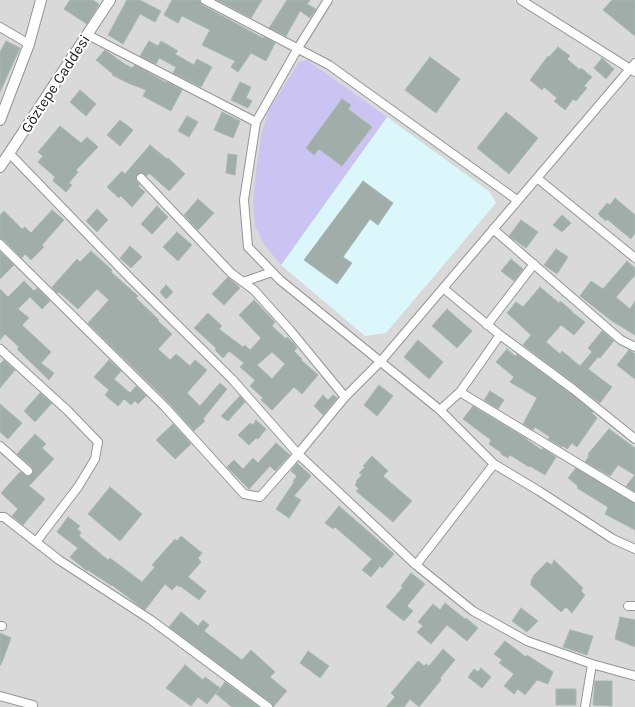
<!DOCTYPE html>
<html>
<head>
<meta charset="utf-8">
<style>
  body { margin:0 }
  canvas { display:block; background:#e2ece9 }
</style>
</head>
<body>
<canvas width="635" height="707"></canvas>
<script>
const g = document.querySelector('canvas').getContext('2d');
g.lineJoin = 'round';
function fill(path, color) { g.fillStyle = color; g.fill(path, 'evenodd'); }
const poly = rows => new Path2D(rows.map(r => 'M' + r).join(''));
function trace(path, color, width, dash) { g.strokeStyle = color; g.lineWidth = width; g.lineCap = dash ? 'butt' : 'round'; g.setLineDash(dash || []); g.stroke(path); }
function drawText(font, color, halo, rows, align = 'center') {
  g.font = font + ' Karla,sans-serif'; g.lineWidth = 4; g.setLineDash([]); g.textBaseline = 'middle'; g.strokeStyle = halo; g.fillStyle = color; for (const [text, x, y, turn = 0] of rows) {
    g.save(); g.translate(x, y); g.rotate((+turn || 0) * Math.PI / 180); g.textAlign = isNaN(turn) ? turn : align; if (halo) g.strokeText(text, 0, 0); g.fillText(text, 0, 0); g.restore();
  }
}
const residential = poly([
  [0,0,635,0,635,707,0,707]
]);
const education = poly([
  [387,117,490,192,496,203,386,333,365,336,281,265]
]);
const park = poly([
  [307,60,387,117,281,265,264,244,255,226,253,204,256,171,262,131,269,110,299,62]
]);
const building = poly([
  [70,0,93,0,99,4,87,24,64,9,70,0],
  [127,0,140,0,161,11,155,22,140,14,123,44,108,35,127,0],
  [172,0,200,0,202,5,263,38,264,37,275,43,266,61,251,53,238,72,231,67,235,61,202,45,210,30,182,16,178,23,164,15,172,0],
  [217,0,262,0,251,18,217,0],
  [287,0,310,0,307,4,316,9,310,18,300,11,286,36,269,28,287,0],
  [612,0,635,0,635,36,603,10,612,0],
  [6,41,20,48,0,92,0,52,6,41],
  [149,41,158,46,161,41,178,51,175,54,194,65,197,59,212,67,201,87,173,73,176,67,159,58,156,64,140,56,149,41],
  [558,47,570,56,567,59,580,70,581,68,592,77,584,86,587,88,576,101,573,99,565,110,554,101,557,98,544,87,542,90,530,80,548,56,549,57,558,47],
  [105,50,123,63,132,68,135,65,167,83,168,82,182,90,171,111,143,96,146,90,128,83,112,75,113,74,96,60,105,50],
  [430,57,460,79,436,113,405,90,430,57],
  [602,58,614,69,606,79,594,68,602,58],
  [240,82,251,87,246,98,252,101,248,108,231,100,240,82],
  [80,90,96,104,86,116,70,102,80,90],
  [342,99,351,105,348,109,372,127,342,166,319,149,314,155,306,148,342,99],
  [222,112,240,121,233,138,214,130,222,112],
  [506,112,538,138,509,174,477,148,506,112],
  [187,116,198,122,189,137,178,131,187,116],
  [120,120,133,130,120,146,107,135,120,120],
  [60,126,81,143,87,137,98,147,76,170,78,172,69,183,72,185,66,192,53,181,55,177,38,162,43,156,38,152,60,126],
  [150,145,167,159,168,158,185,174,169,191,149,173,147,176,142,173,138,174,136,180,140,185,138,186,145,192,132,207,121,196,119,198,107,187,122,171,125,174,150,145],
  [228,154,237,155,235,175,226,173,228,154],
  [363,181,393,203,378,225,370,219,343,257,352,263,337,284,304,260,363,181],
  [615,198,635,215,635,233,631,239,607,219,606,221,598,214,607,203,610,205,615,198],
  [198,199,214,213,198,230,184,215,198,199],
  [157,206,168,217,152,234,141,224,157,206],
  [97,209,108,220,97,232,86,221,97,209],
  [52,210,64,220,42,245,44,247,31,260,25,254,22,258,4,240,0,239,0,215,4,211,22,229,25,227,31,233,52,210],
  [562,215,571,223,562,232,553,225,562,215],
  [521,220,538,232,526,248,509,236,521,220],
  [177,232,192,245,178,261,163,247,177,232],
  [130,246,142,257,131,268,120,258,130,246],
  [556,249,568,257,557,274,544,265,556,249],
  [91,251,112,270,111,272,138,296,136,298,159,320,158,321,172,334,158,349,170,360,176,354,190,366,195,360,207,370,187,393,200,406,220,383,227,389,203,419,205,421,194,431,169,403,88,323,109,300,97,289,78,309,59,292,57,293,52,287,77,259,80,262,91,251],
  [0,252,14,265,0,279,0,252],
  [511,259,523,269,514,281,501,271,511,259],
  [627,261,635,268,635,275,616,297,630,309,635,301,635,335,612,321,580,296,591,281,603,289,627,261],
  [228,277,240,288,224,305,212,294,228,277],
  [24,281,34,291,37,288,50,301,42,309,30,297,18,309,29,318,22,325,51,352,41,363,54,373,49,380,17,349,19,347,5,334,0,340,0,289,8,297,24,281],
  [166,285,173,292,166,299,160,292,166,285],
  [540,287,559,303,560,301,572,311,572,312,585,322,574,335,561,325,546,342,560,354,562,351,580,366,592,352,588,348,602,331,614,341,600,358,598,357,588,369,612,387,600,403,523,345,531,335,507,313,516,302,523,307,540,287],
  [254,300,275,322,272,326,286,339,287,337,294,344,297,348,294,351,302,359,301,360,318,375,302,394,294,387,272,410,261,400,263,398,250,386,255,380,240,367,244,363,229,351,223,358,215,350,216,348,194,328,208,313,222,326,219,329,243,347,245,345,250,350,261,338,239,315,254,300],
  [272,352,285,364,272,379,257,365,272,352],
  [447,309,472,331,457,348,432,326,447,309],
  [418,340,443,362,429,379,404,357,418,340],
  [507,349,515,356,517,354,570,393,593,412,592,413,597,418,577,447,572,443,567,449,563,446,562,447,548,439,550,437,535,427,533,430,523,424,537,398,510,382,514,377,496,362,507,349],
  [629,350,635,354,635,379,617,365,629,350],
  [4,360,15,370,0,388,0,364,4,360],
  [109,360,121,371,114,379,130,393,136,386,146,396,138,404,135,401,131,405,124,399,118,406,105,395,109,390,94,377,109,360],
  [379,385,393,396,377,416,364,405,379,385],
  [490,391,504,400,498,409,484,400,490,391],
  [40,393,52,403,35,422,24,411,40,393],
  [323,395,328,400,333,395,337,398,323,415,314,406,323,395],
  [240,396,245,402,228,421,221,416,240,396],
  [0,404,22,423,8,439,0,432,0,404],
  [473,406,527,439,527,440,542,450,543,448,556,457,545,475,530,466,529,467,510,455,508,458,501,454,502,453,489,444,491,440,463,419,473,406],
  [256,420,266,429,258,439,256,438,249,445,238,435,250,423,253,425,256,420],
  [173,424,191,444,175,459,156,440,173,424],
  [609,429,635,448,635,492,626,486,635,475,618,465,610,476,585,462,589,456,588,454,609,429],
  [35,434,46,444,42,448,54,459,29,486,45,499,23,525,12,516,18,509,1,493,20,472,27,476,32,474,33,470,32,467,17,454,35,434],
  [276,443,290,455,275,471,270,466,249,489,227,467,234,460,243,469,253,458,258,463,276,443],
  [372,456,388,471,383,476,412,501,393,522,356,491,359,489,355,485,357,482,356,481,362,475,359,473,365,467,363,466,372,456],
  [297,463,311,476,294,496,301,500,289,518,276,509,294,482,293,481,297,476,291,471,297,463],
  [576,468,635,503,635,530,605,514,608,507,577,488,578,486,568,478,576,468],
  [110,487,142,514,120,541,88,514,110,487],
  [339,506,394,554,382,568,380,566,371,577,362,570,372,559,335,527,333,529,325,523,339,506],
  [68,517,80,526,77,529,81,532,79,536,108,560,110,558,142,582,155,567,152,565,175,539,177,541,181,536,202,553,198,558,201,562,188,577,206,591,199,600,180,586,179,587,177,585,172,590,165,584,145,610,112,585,112,586,88,570,87,571,70,557,78,548,57,532,68,517],
  [554,560,583,588,581,591,585,595,572,613,566,607,561,612,531,585,531,581,534,575,547,562,552,565,554,560],
  [411,573,425,584,407,606,413,611,404,621,386,607,403,587,401,586,411,573],
  [445,603,465,619,466,618,478,628,467,641,447,625,431,644,417,632,423,626,418,622,433,604,440,610,445,603],
  [521,608,538,621,527,632,512,621,521,608],
  [181,612,198,626,203,620,209,625,204,631,242,660,251,650,275,672,270,677,287,691,273,707,271,703,169,627,181,612],
  [620,617,635,620,635,647,615,639,620,617],
  [570,630,593,636,587,655,563,647,570,630],
  [0,633,11,638,1,665,0,665,0,633],
  [505,641,526,657,527,655,553,672,548,684,537,680,525,695,518,689,514,694,504,686,514,674,499,663,502,660,494,654,505,641],
  [443,649,455,660,440,678,441,680,419,707,410,699,404,707,386,707,395,697,391,693,418,661,424,666,426,664,429,666,443,649],
  [308,651,329,666,320,678,300,663,308,651],
  [185,665,203,680,205,677,220,688,207,704,198,697,191,706,166,688,185,665],
  [481,668,491,677,482,688,468,677,474,669,478,672,481,668],
  [595,681,612,681,612,706,593,705,595,681],
  [225,682,259,707,232,707,216,694,225,682],
  [556,689,576,689,576,705,556,705,556,689]
]);
const minor = poly([
  [205,0,329,65,517,200],
  [328,0,298,48,256,122,244,200,248,247,280,280,440,410,494,464,539,491,613,539,635,549],
  [521,0,635,72],
  [0,27,29,44],
  [88,35,256,122],
  [10,154,130,278,232,379,298,454,345,397,381,361,635,63],
  [141,178,231,273,254,290,290,330,345,397],
  [537,178,635,258],
  [493,229,621,340,635,347],
  [0,244,165,407,244,494,260,497,298,454,416,565,473,611,527,641,592,664,635,676],
  [243,282,272,272],
  [443,288,500,335,573,389,635,439],
  [487,325,534,264],
  [0,349,68,411,98,442,95,459,78,487,36,542],
  [460,392,635,498],
  [440,410,460,392,500,335],
  [0,446,28,471],
  [0,517,4,517,59,560,151,620,268,707],
  [416,565,494,464],
  [628,606,635,606],
  [0,626,2,626],
  [0,696,33,705],
  [585,707,592,664]
]);
const tertiary = poly([
  [0,120,29,44,41,0],
  [0,167,110,0]
]);
const streetNames = [
  ["Göztepe Caddesi",56,84,-57]
];
fill(residential, '#d8d9d8');
fill(education, '#dcf7fb');
fill(park, '#cbc3f2');
fill(building, '#a1ada8');
trace(building, '#a6bbb2', 1);
trace(minor, '#959595', 10);
trace(tertiary, '#959595', 12);
trace(minor, '#fff', 8);
trace(tertiary, '#fff', 10);
drawText('15px', '#1b1b1b', '#fff', streetNames);
</script>
</body>
</html>
